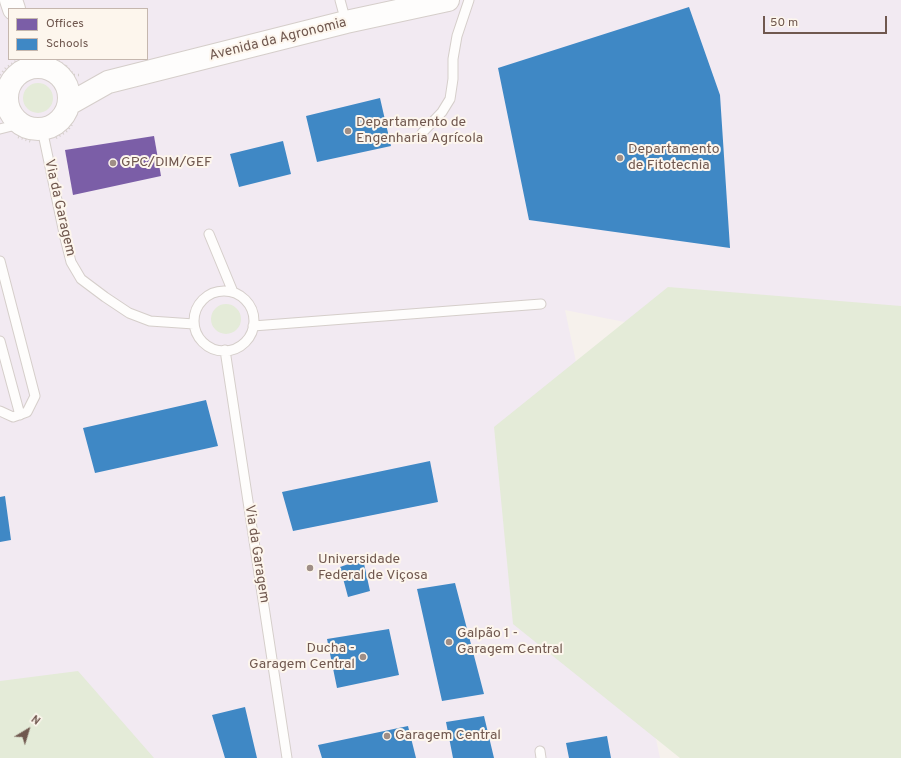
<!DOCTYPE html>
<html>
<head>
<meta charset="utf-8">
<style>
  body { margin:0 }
  #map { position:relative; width:901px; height:758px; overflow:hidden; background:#f6f1ec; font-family:Overpass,sans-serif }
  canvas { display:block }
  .legend { position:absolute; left:8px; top:8px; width:140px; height:52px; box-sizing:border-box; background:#fdf6ed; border:1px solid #c5b7ae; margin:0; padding:5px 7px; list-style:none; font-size:12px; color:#70584f }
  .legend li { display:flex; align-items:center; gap:8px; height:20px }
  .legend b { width:20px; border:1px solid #c5b7ae }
  .north { position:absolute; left:8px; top:710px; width:40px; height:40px; -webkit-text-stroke:3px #fdf6ed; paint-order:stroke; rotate:38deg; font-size:11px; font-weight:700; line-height:16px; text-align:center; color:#70584f }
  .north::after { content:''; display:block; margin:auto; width:14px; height:18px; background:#70584f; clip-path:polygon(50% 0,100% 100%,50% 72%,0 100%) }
  .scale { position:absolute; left:763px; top:16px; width:124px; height:18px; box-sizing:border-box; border:2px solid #70584f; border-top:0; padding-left:5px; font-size:12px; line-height:14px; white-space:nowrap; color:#70584f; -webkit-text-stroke:3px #fdf6ed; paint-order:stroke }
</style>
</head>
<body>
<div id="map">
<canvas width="901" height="758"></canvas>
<ul class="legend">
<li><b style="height:11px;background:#7b5ea7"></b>Offices</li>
<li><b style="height:11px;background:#3f88c5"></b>Schools</li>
</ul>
<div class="north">N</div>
<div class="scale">50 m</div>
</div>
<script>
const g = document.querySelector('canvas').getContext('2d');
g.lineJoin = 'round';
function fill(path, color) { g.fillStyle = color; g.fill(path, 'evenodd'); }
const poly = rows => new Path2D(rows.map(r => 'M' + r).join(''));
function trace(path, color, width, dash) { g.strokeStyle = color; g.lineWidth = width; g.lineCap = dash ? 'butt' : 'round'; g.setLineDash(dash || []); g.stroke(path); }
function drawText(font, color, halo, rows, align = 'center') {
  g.font = font + ' Overpass,sans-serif'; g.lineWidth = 4; g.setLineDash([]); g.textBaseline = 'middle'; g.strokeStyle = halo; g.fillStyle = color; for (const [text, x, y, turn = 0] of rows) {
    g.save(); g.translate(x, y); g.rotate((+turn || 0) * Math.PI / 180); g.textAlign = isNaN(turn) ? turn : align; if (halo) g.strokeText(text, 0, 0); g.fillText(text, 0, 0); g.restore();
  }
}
const education = poly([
  [0,0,901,0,901,378,565,310,660,758,0,758],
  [9,9,147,9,147,59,9,59]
]);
const green = poly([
  '23 98a15 15 0 1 1 30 0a15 15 0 1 1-30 0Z',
  [668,287,901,306,901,758,680,758,513,624,494,427],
  '211 319a15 15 0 1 1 30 0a15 15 0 1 1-30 0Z',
  [78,671,154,758,0,758,0,681]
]);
const offices = poly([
  [154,136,161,176,73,195,65,150]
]);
const schools = poly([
  [689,7,720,95,730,248,529,220,498,68],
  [380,98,391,146,317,162,306,116],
  [283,141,291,174,239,187,230,154],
  [206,400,218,446,95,473,83,428],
  [430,461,438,502,293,531,282,492],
  [5,496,11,540,0,542,0,497],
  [363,559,370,591,348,597,340,567],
  [455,583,484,694,442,701,417,589],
  [389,629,399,675,337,688,327,639],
  [245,707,257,758,225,758,212,715],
  [484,716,494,758,453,758,446,722],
  [408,726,416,758,322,758,318,745],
  [607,736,611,758,569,758,566,743]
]);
const path = poly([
  [55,59,67,67],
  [66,66,74,75,80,75],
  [0,75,6,68,19,59],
  [18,137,32,142],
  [56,138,67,131,73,123]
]);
const service = poly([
  [340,0,346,22],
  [0,95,7,92],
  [0,129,20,124],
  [42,129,65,238,71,262,81,279,105,297,129,313,150,321,194,324],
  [422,133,442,112,450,99,453,79,453,59,457,36,469,0],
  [209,234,233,292],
  [0,261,35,396,27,412,13,417,0,411],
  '194 321a30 30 0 1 1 60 0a30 30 0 1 1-60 0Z',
  [253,326,541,304],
  [0,341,20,415],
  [225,350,287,758],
  [540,751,541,758]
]);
const tertiary = poly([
  [11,0,14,9],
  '7 98a31 31 0 1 1 62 0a31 31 0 1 1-62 0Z',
  [69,104,108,82,346,22,448,0]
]);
const markers = [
  [348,131,4,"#9f8e86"],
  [620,158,4,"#9f8e86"],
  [113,163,4,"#9f8e86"],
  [310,568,4,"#9f8e86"],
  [449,642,4,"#9f8e86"],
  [363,657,4,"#9f8e86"],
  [387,736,4,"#9f8e86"]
];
const streetNames = [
  ["Avenida da Agronomia",278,40,-14],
  ["Via da Garagem",59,208,77],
  ["Via da Garagem",256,554,81]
];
const poiNames = [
  ["Departamento de",356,123],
  ["Engenharia Agrícola",356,139],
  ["Departamento",628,150],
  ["de Fitotecnia",628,166],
  ["GPC/DIM/GEF",121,163],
  ["Universidade",318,560],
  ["Federal de Viçosa",318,576],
  ["Galpão 1 -",457,634],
  ["Garagem Central",457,650],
  ["Ducha -",355,649,"right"],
  ["Garagem Central",355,665,"right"],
  ["Garagem Central",395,736]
];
fill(education, '#f2eaf2');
fill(green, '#e4ebd8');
fill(offices, '#7b5ea7');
fill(schools, '#3f88c5');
trace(service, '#d5ceca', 11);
trace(tertiary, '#d5ceca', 24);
trace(path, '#d6d0cc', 2.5, [1, 3]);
trace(service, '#fefdfc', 9);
trace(tertiary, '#fefdfc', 22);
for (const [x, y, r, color] of markers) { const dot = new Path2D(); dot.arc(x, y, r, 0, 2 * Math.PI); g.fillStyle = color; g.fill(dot); trace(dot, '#fdf6ed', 1.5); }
drawText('14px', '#70584f', '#fdf6ed', streetNames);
drawText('14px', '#70584f', '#fdf6ed', poiNames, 'left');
</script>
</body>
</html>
